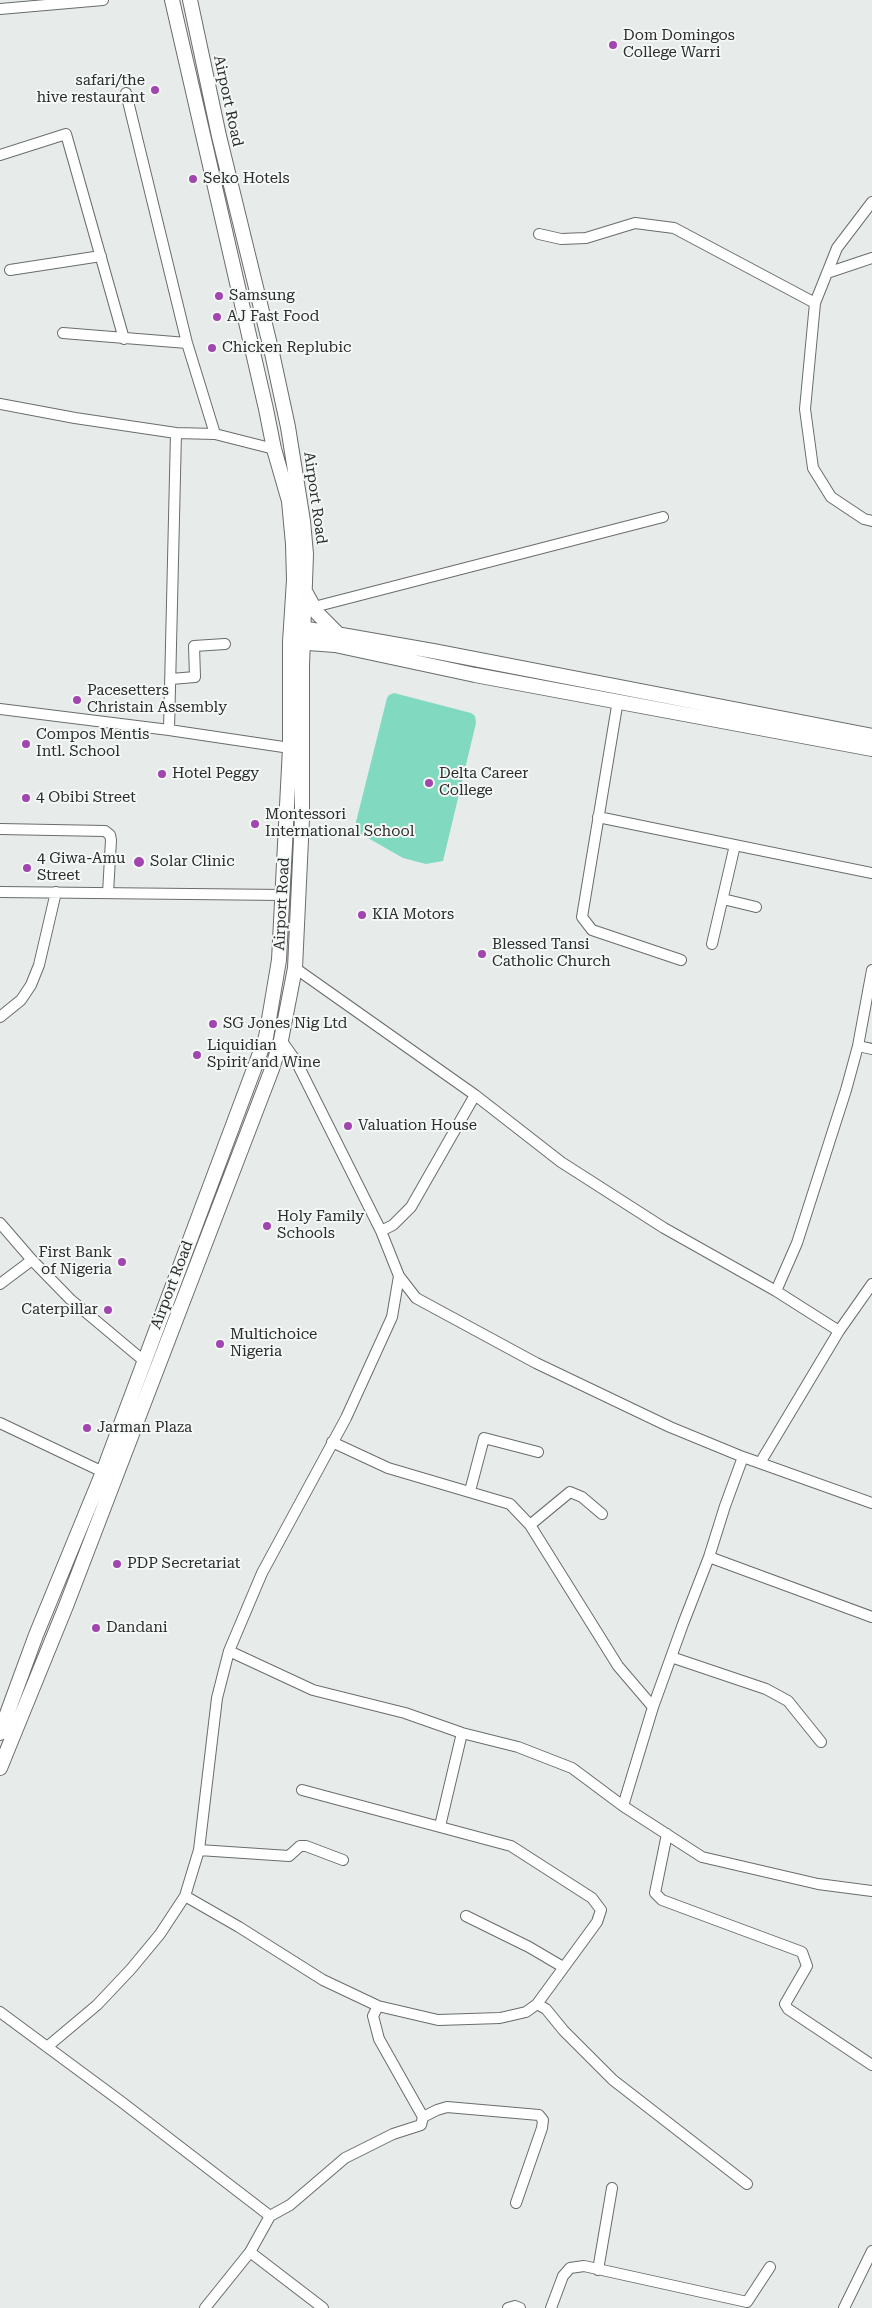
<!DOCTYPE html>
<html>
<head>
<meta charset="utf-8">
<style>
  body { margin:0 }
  canvas { display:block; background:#e7ebe9 }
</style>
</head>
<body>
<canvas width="872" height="2308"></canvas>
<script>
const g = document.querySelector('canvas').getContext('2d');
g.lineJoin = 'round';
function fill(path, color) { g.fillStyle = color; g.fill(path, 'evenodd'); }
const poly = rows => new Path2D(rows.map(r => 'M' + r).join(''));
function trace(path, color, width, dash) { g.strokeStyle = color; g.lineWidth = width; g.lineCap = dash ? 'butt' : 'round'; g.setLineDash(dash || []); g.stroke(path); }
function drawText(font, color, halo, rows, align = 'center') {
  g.font = font + ' "Roboto Serif",serif'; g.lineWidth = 4; g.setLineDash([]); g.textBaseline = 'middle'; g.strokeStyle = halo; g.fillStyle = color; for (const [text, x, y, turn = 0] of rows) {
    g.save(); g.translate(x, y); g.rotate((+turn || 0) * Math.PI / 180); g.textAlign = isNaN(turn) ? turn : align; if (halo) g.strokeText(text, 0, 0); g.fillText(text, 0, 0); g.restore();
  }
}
const green = poly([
  [394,693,471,713,475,716,476,723,443,861,426,864,403,858,354,830,387,698,389,695]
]);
const street = poly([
  [0,9,103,0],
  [126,93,187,343,215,434],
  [0,155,66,134,124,339],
  [872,202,837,248,815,303,805,409,813,468,831,497,864,519,872,521],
  [539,234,561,239,586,238,635,223,674,228,815,303],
  [10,270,101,256],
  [827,273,872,258],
  [63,333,187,343],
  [0,404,75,418,176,433,215,434,274,449],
  [314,607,663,517],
  [171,679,195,677,194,646,225,644],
  [618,700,582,917,592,930,681,960],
  [0,709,169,730,290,748],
  [169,730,176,433],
  [598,817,872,873],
  [0,829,105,831,110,835,111,840,108,893],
  [0,892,284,895],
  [723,899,756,907],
  [712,944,735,845],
  [295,968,475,1095,561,1162,664,1228,776,1291,839,1331],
  [0,1017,21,1000,31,985,39,965,56,892],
  [858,1046,872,1049],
  [0,1223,32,1260,70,1299,144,1361],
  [381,1231,393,1225,411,1207,475,1095],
  [399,1276,416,1298,536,1363,670,1427,743,1457,872,1503],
  [0,1284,32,1260],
  [776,1291,797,1243,846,1090,858,1046,872,970],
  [0,1423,103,1472],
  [332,1442,388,1468,510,1504,530,1525,618,1666,653,1707],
  [760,1463,839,1331,872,1284],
  [470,1491,484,1438,538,1452],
  [530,1525,570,1492,582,1497,602,1514],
  [709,1557,872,1617],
  [229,1651,313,1690,405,1713,462,1733,518,1747,572,1768,623,1806,702,1857,818,1884,872,1891],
  [671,1657,766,1689,788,1701,821,1742],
  [302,1790,511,1846,592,1898,601,1910,597,1922,537,2004],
  [623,1806,653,1707,683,1624,709,1557,725,1506,743,1457],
  [440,1826,462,1733],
  [667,1834,655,1893,662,1900,802,1952,807,1966,785,2004,788,2009,872,2065],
  [199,1850,289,1856,300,1846,306,1846,343,1860],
  [185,1896,239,1927,323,1980,378,2006,438,2020,500,2018,526,2012,537,2004,546,2009,564,2031,613,2080,747,2184],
  [466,1916,529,1947,563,1967],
  [378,2006,373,2016,379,2039,423,2117],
  [0,2012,123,2103,270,2216],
  [47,2047,97,2005,131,1969,160,1934,185,1896,199,1850,217,1698,229,1651,262,1573,346,1418,392,1317,399,1276,381,1231,296,1061,281,1040],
  [250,2252,323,2308],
  [598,2270,612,2188],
  [205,2308,250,2252,270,2216,290,2205,345,2158,393,2134,421,2125,423,2117,437,2110,447,2107,539,2115,543,2120,542,2128,516,2203],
  [508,2308,515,2306,520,2308],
  [551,2308,563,2276,570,2268,584,2266,747,2302,770,2267],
  [844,2308,872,2251]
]);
const secondary = poly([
  [306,593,317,613,337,633],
  [296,627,433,651,872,736],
  [295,642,335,645,475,675,872,749],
  [0,1733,36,1635,103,1472,266,1037,279,960,290,748,290,642,294,580,293,544,289,501,274,449,266,409,172,0],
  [0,1768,66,1606,272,1069,281,1040,295,968,302,818,302,666,306,554,303,521,288,427,272,353,219,136,190,0]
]);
const markers = [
  [613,45,5,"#a145af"],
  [155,90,5,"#a145af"],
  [193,179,5,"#a145af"],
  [219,296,5,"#a145af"],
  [217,317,5,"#a145af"],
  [212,348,5,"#a145af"],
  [77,700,5,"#a145af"],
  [26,744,5,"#a145af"],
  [162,774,5,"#a145af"],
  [429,783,5,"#a145af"],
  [26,798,5,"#a145af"],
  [255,824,5,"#a145af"],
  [139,862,6,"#a145af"],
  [27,868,5,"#a145af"],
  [362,915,5,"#a145af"],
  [482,954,5,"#a145af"],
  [213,1024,5,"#a145af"],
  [197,1055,5,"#a145af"],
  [348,1126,5,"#a145af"],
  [267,1226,5,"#a145af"],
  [122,1262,5,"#a145af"],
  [108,1310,5,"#a145af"],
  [220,1344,5,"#a145af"],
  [87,1428,5,"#a145af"],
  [117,1564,5,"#a145af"],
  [96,1628,5,"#a145af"]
];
const poiNames = [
  ["Dom Domingos",623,36],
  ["College Warri",623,53],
  ["safari/the",145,81,"right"],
  ["hive restaurant",145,98,"right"],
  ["Seko Hotels",203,179],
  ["Samsung",229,296],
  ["AJ Fast Food",227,317],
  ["Chicken Replubic",222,348],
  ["Pacesetters",87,691],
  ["Christain Assembly",87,708],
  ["Compos Mentis",36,735],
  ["Intl. School",36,752],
  ["Hotel Peggy",172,774],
  ["Delta Career",439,774],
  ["College",439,791],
  ["4 Obibi Street",36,798],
  ["Montessori",265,815],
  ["International School",265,832],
  ["4 Giwa-Amu",37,859],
  ["Street",37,876],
  ["Solar Clinic",150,862],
  ["KIA Motors",372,915],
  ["Blessed Tansi",492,945],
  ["Catholic Church",492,962],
  ["SG Jones Nig Ltd",223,1024],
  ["Liquidian",207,1046],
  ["Spirit and Wine",207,1063],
  ["Valuation House",358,1126],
  ["Holy Family",277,1217],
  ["Schools",277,1234],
  ["First Bank",112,1253,"right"],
  ["of Nigeria",112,1270,"right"],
  ["Caterpillar",98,1310,"right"],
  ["Multichoice",230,1335],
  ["Nigeria",230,1352],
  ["Jarman Plaza",97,1428],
  ["PDP Secretariat",127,1564],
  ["Dandani",106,1628]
];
const streetNames = [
  ["Airport Road",228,101,78],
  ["Airport Road",315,498,82],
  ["Airport Road",282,904,-87],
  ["Airport Road",172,1285,-69]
];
fill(green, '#81dabf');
trace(street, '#696d6c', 12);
trace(secondary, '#696d6c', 16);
trace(street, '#fff', 10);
trace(secondary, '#fff', 14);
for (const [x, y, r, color] of markers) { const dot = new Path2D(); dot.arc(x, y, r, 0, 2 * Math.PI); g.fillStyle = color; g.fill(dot); trace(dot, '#f4f8f6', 2); }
drawText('15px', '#2b2c2b', '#f4f8f6', poiNames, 'left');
drawText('15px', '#2b2c2b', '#f4f8f6', streetNames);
</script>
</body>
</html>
